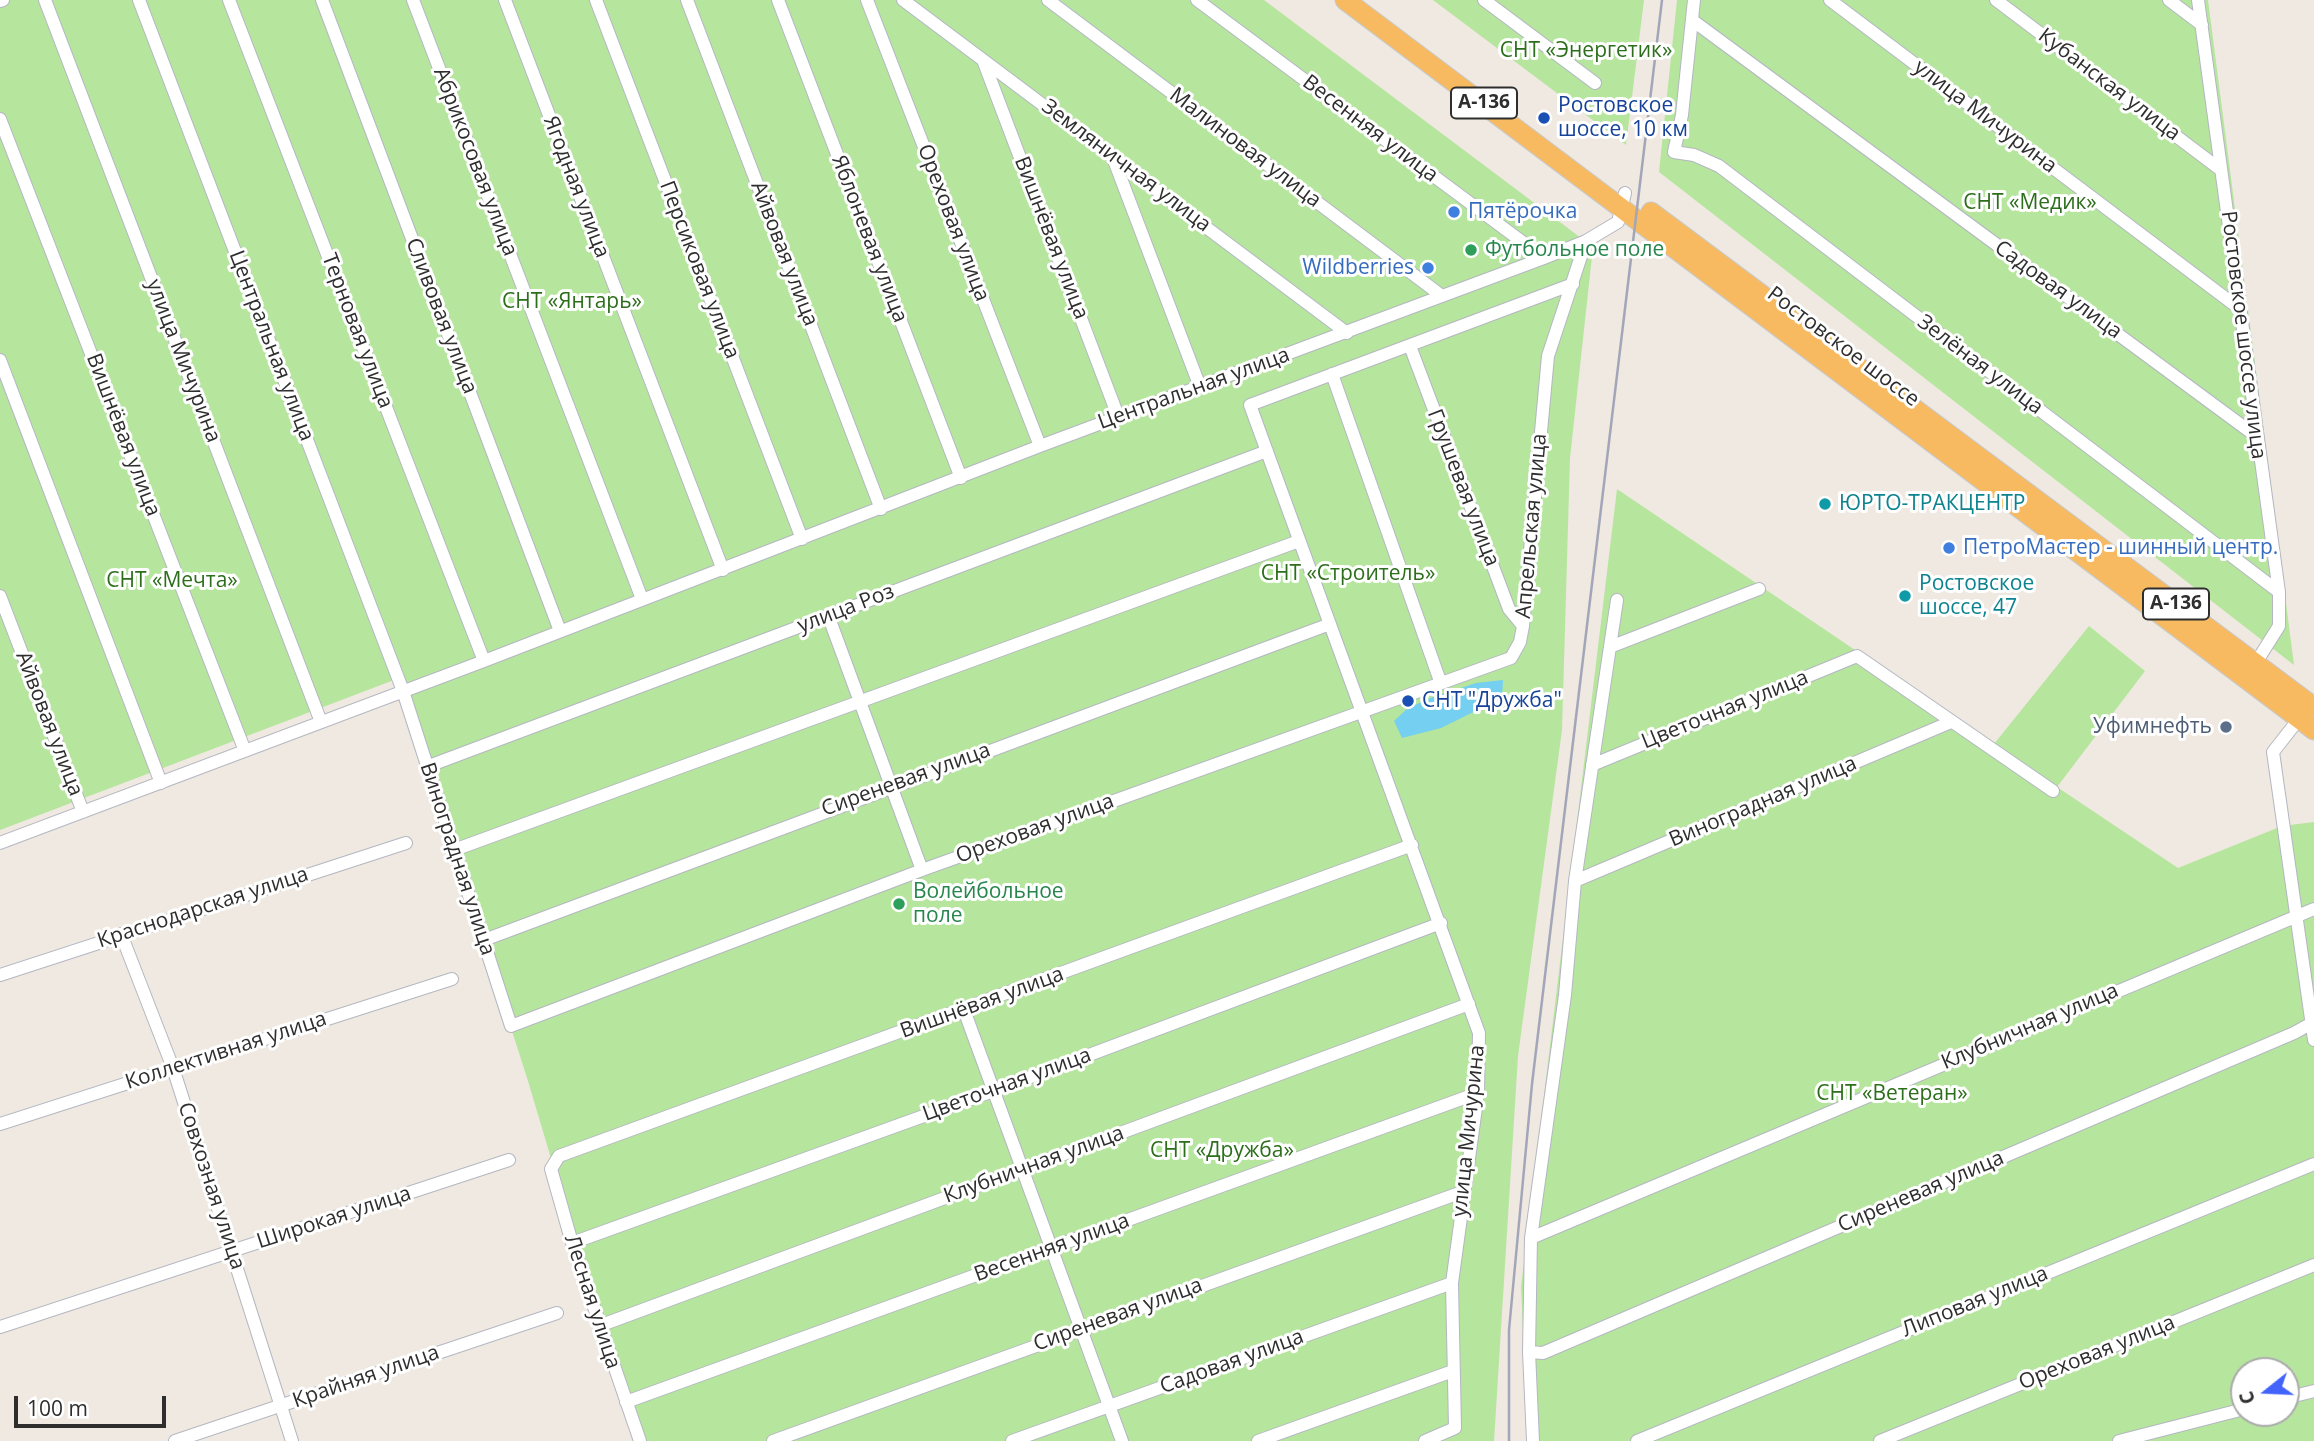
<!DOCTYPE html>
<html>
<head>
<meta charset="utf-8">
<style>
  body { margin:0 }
  #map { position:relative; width:2314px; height:1441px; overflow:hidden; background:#efe9e1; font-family:"Open Sans",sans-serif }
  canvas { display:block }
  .north { position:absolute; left:2230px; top:1357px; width:70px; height:70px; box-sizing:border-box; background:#fff; border:2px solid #ababab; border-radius:50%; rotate:252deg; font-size:19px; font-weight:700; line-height:28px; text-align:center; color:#2e2e2e }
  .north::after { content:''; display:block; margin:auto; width:24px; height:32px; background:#4264fb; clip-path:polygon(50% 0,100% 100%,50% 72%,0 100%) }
  .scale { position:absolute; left:14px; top:1396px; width:152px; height:32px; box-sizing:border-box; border:4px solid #2e2e2e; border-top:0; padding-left:9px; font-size:21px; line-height:24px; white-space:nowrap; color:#2e2e2e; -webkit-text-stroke:5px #fff; paint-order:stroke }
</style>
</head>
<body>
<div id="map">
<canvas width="2314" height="1441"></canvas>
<div class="north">С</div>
<div class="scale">100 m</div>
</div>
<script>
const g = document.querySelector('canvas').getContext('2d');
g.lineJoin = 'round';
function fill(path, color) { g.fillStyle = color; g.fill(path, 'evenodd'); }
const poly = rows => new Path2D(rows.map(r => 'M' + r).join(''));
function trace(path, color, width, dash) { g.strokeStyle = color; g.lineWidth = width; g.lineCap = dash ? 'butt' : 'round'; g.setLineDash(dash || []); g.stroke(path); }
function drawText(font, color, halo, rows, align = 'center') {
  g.font = font + ' "Open Sans",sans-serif'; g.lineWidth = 6; g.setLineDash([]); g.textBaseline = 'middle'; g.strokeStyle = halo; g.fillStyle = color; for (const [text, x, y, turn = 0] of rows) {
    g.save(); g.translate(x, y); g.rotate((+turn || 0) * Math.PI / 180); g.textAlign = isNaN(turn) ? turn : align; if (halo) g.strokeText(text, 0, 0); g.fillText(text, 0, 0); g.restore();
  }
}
const green = poly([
  [0,0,1264,0,1593,247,1570,458,1562,730,1518,1056,1494,1441,635,1441,528,1081,454,850,394,680,0,830],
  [1433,0,1644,0,1626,145],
  [1677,0,2208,0,2294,665,1659,172],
  [1617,489,1994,744,2089,626,2145,671,2057,787,2178,868,2282,826,2314,822,2314,1441,1528,1441,1521,1287],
  [2244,1371,2286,1371,2286,1413,2244,1413]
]);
const water = poly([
  [1503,680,1502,698,1441,728,1402,738,1394,721,1408,708,1433,697,1476,683]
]);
const minor = poly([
  [45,0,321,722],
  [139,0,403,691,511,1026,922,870,1511,658,1520,642,1523,626,1548,356,1586,241],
  [229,0,484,661],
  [322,0,560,631],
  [413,0,642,599],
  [505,0,723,570],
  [596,0,802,539],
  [687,0,881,509],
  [778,0,961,478],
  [867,0,1040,446],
  [903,0,1347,333],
  [1048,0,1442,296],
  [1197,0,1544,258],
  [1484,0,1595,83],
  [1694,0,1682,115,1674,152,1694,155,1719,166,2279,592],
  [1830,0,2240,309],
  [1996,0,2221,170],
  [2169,0,2202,25],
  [2198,0,2279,592,2279,626,2252,669],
  [0,1,3,0],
  [1692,20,2256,436],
  [983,60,1118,416],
  [0,119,245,751],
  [1112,155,1200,387],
  [1410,346,1509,609,1523,626],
  [0,360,161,783],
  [1332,374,1440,681],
  [0,596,83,812],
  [828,615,922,870],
  [1610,647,1759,589],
  [2302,715,2273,752,2314,1040],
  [1592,765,1857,656,2053,791],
  [426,767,1267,451],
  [0,843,484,661,1040,446,1544,258,1586,241,1618,222,1625,193],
  [454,850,1299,541],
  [1575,881,1951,722],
  [121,934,173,1068,292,1441],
  [484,940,1330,624],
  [0,975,406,843],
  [964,1010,1122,1441],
  [0,1124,452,979],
  [1531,1238,2314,909],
  [572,1243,993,1091,1441,923],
  [599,1326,1469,1004],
  [0,1327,509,1160],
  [1529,1352,1543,1353,2294,1033,2314,1022],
  [2286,1398,2314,1391],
  [626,1402,1478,1093],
  [175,1441,557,1313],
  [640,1441,572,1243,551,1169,559,1156,1412,845],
  [773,1441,1465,1191],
  [1012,1441,1452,1283],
  [1258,1441,1453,1371],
  [1425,1441,1455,1428,1452,1283,1478,1093,1479,1033,1250,405,1573,284],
  [1533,1441,1529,1352,1531,1238,1565,995,1575,881,1617,600],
  [1637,1441,2314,1164],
  [1880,1441,2314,1265],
  [2119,1441,2244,1409]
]);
const trunk = poly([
  [1345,0,2314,730],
  [1651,212,2314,707]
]);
const rail = poly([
  [1509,1441,1509,1330,1532,1084,1662,0]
]);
const markers = [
  [1544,118,7,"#1a4fb4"],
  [1454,212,7,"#3f7fe0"],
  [1471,250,7,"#2e9e5b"],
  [1428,268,7,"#3f7fe0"],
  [1825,504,7,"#0f9aa8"],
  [1949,548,7,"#3f7fe0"],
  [1905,596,7,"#0f9aa8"],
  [1408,701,7,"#1a4fb4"],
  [2226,727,7,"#5c6f8a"],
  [899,904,7,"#2e9e5b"]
];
const shields = [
  [1484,103,66],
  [2176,604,66]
];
const shieldNames = [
  ["А-136",1484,103],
  ["А-136",2176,604]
];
const parkNames = [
  ["СНТ «Энергетик»",1586,51],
  ["СНТ «Медик»",2030,203],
  ["СНТ «Янтарь»",572,302],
  ["СНТ «Строитель»",1348,574],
  ["СНТ «Мечта»",172,581],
  ["СНТ «Ветеран»",1892,1094],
  ["СНТ «Дружба»",1222,1151]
];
const streetNames = [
  ["Кубанская улица",2109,85,37],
  ["улица Мичурина",1985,117,37],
  ["Весенняя улица",1370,129,37],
  ["Малиновая улица",1245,148,37],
  ["Абрикосовая улица",475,162,69],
  ["Земляничная улица",1126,166,37],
  ["Ягодная улица",576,187,69],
  ["Ореховая улица",953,223,69],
  ["Вишнёвая улица",1051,238,69],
  ["Яблоневая улица",869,239,69],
  ["Айвовая улица",784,254,69],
  ["Персиковая улица",699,270,69],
  ["Садовая улица",2058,290,36],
  ["Сливовая улица",441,316,69],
  ["Терновая улица",357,331,69],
  ["Ростовское шоссе улица",2243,335,83],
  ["Центральная улица",271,346,69],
  ["Ростовское шоссе",1843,347,37],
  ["улица Мичурина",183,361,69],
  ["Зелёная улица",1980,365,37],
  ["Центральная улица",1194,389,-20],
  ["Вишнёвая улица",123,435,69],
  ["Грушевая улица",1463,488,69],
  ["Апрельская улица",1532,526,-85],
  ["улица Роз",846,609,-21],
  ["Цветочная улица",1725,710,-22],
  ["Айвовая улица",49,724,69],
  ["Сиреневая улица",906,780,-20],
  ["Виноградная улица",1763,802,-23],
  ["Ореховая улица",1035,829,-20],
  ["Виноградная улица",457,859,72],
  ["Краснодарская улица",203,908,-18],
  ["Вишнёвая улица",982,1003,-20],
  ["Клубничная улица",2030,1027,-23],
  ["Коллективная улица",226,1051,-18],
  ["Цветочная улица",1007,1085,-20],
  ["улица Мичурина",1469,1131,-84],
  ["Клубничная улица",1034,1165,-20],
  ["Совхозная улица",211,1186,72],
  ["Сиреневая улица",1921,1192,-23],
  ["Широкая улица",334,1218,-18],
  ["Весенняя улица",1052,1248,-20],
  ["Лесная улица",592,1302,72],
  ["Липовая улица",1975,1302,-22],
  ["Сиреневая улица",1118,1315,-20],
  ["Ореховая улица",2097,1353,-22],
  ["Садовая улица",1232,1362,-20],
  ["Крайняя улица",366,1377,-19]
];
const transitNames = [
  ["Ростовское",1558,106],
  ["шоссе, 10 км",1558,130],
  ["СНТ \"Дружба\"",1422,701]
];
const shopNames = [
  ["Пятёрочка",1468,212],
  ["Wildberries",1414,268,"right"],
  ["ПетроМастер - шинный центр.",1963,548]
];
const leisureNames = [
  ["Футбольное поле",1485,250],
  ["Волейбольное",913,892],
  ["поле",913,916]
];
const cultureNames = [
  ["ЮРТО-ТРАКЦЕНТР",1839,504],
  ["Ростовское",1919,584],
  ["шоссе, 47",1919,608]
];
const serviceNames = [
  ["Уфимнефть",2212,727]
];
fill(green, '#b6e59e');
fill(water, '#75cff0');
trace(minor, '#b4b7c1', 14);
trace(trunk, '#c9c9c9', 21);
trace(minor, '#fff', 12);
trace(trunk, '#f8ba60', 19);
trace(rail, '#a3a6b8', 2.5);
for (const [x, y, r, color] of markers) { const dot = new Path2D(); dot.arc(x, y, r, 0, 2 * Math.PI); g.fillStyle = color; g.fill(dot); trace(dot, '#fff', 2.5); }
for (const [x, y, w] of shields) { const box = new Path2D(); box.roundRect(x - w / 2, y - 15.5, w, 31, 5); g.fillStyle = '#fff'; g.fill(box); trace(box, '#2e2e2e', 2); }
drawText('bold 19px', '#2e2e2e', null, shieldNames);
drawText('21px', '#2c6e1b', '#fff', parkNames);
drawText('21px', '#2e2e2e', '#fff', streetNames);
drawText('21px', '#164399', '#fff', transitNames, 'left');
drawText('21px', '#366cbe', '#fff', shopNames, 'left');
drawText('21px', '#27864d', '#fff', leisureNames, 'left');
drawText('21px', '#0d838f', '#fff', cultureNames, 'left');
drawText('21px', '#4e5e75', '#fff', serviceNames, 'right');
</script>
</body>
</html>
